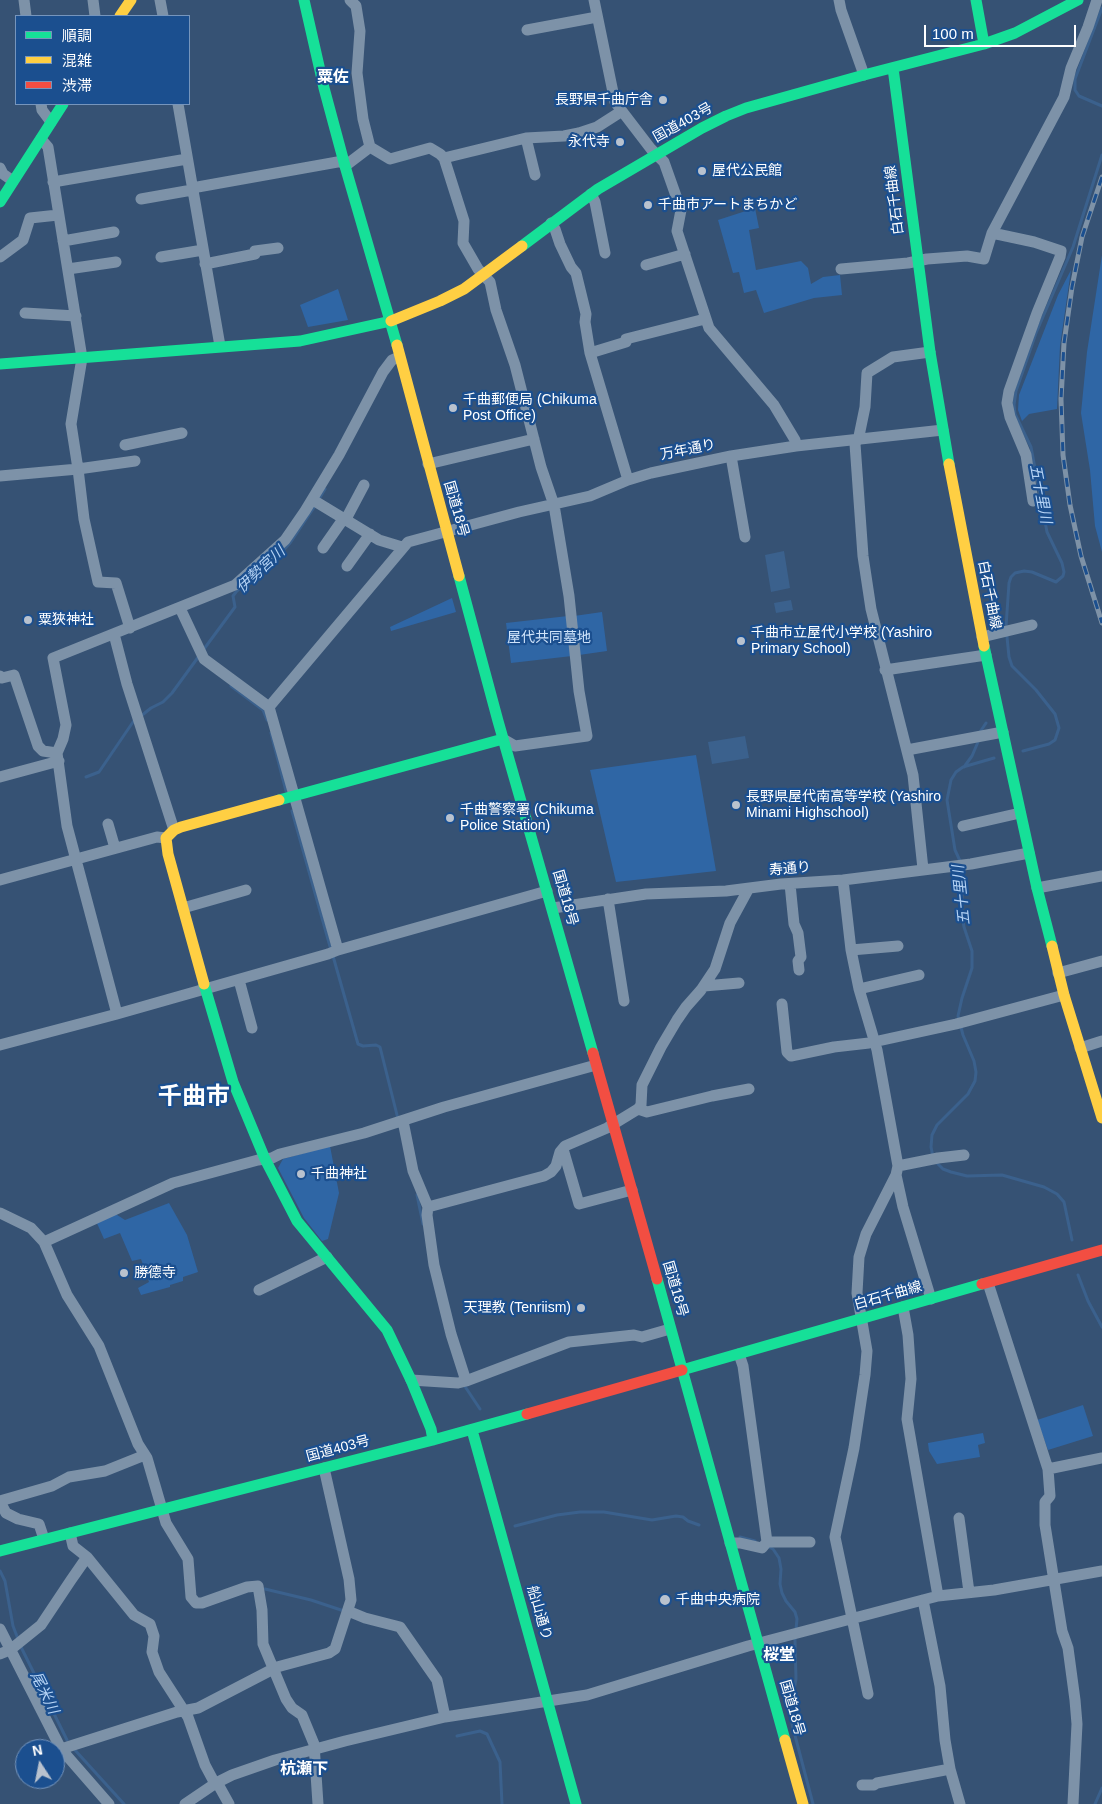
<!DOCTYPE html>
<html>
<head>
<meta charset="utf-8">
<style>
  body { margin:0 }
  #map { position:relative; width:1102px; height:1804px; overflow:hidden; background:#365274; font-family:Helvetica,"Noto Sans JP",sans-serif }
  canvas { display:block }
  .legend { position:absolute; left:15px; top:15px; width:175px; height:90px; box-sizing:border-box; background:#1b4f8f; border:1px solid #7695bc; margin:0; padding:6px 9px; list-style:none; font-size:15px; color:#fff }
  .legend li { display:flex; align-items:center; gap:10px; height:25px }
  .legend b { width:25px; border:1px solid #7695bc }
  .north { position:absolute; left:15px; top:1739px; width:50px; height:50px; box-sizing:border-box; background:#1b4f8f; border:1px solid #7695bc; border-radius:50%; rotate:349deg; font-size:14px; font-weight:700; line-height:20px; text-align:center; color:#fff }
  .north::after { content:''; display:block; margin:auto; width:18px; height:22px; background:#b9c2ce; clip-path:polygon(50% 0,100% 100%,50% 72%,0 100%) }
  .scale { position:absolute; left:924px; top:25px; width:152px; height:22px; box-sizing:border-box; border:2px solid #fff; border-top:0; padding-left:6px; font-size:15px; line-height:18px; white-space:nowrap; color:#fff; -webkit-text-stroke:4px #1b4f8f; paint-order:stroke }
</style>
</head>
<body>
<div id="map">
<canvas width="1102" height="1804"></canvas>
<ul class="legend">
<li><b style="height:6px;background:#16e098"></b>順調</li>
<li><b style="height:6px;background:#ffcf43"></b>混雑</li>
<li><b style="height:6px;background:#f24e42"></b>渋滞</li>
</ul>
<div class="north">N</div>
<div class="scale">100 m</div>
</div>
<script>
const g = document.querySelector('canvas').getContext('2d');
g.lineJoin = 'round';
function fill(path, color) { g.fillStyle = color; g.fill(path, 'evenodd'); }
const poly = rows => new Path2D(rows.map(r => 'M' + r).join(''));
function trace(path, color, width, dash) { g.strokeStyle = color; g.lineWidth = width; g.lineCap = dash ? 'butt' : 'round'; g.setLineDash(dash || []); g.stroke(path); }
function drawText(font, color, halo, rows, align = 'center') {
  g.font = font + ' Helvetica,"Noto Sans JP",sans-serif'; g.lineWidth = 4.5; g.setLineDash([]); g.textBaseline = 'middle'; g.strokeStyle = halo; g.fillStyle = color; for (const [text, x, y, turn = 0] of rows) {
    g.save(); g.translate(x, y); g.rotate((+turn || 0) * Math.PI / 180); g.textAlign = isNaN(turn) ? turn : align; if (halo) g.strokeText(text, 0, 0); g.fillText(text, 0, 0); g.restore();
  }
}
const green = poly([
  [755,208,759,228,749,230,756,270,801,261,808,268,811,284,823,277,840,275,842,295,814,298,764,313,756,290,744,293,739,272,733,273,718,220],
  [1102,255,1102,552,1095,526,1090,470,1081,413,1087,352],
  [1071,270,1060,346,1057,409,1029,414,1022,421,1018,410,1019,395,1058,295],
  [338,289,348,320,308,327,300,305],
  [452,598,456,612,391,631,390,627],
  [602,612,607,651,579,655,574,616],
  [568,616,572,656,511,663,506,623],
  [696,755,716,871,616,882,590,770],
  [330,1146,339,1193,328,1239,322,1241,304,1218,278,1168,283,1159],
  [169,1203,187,1235,198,1272,183,1277,183,1281,170,1285,170,1287,141,1295,138,1288,149,1282,141,1259,132,1261,120,1233,104,1239,96,1221,114,1213,125,1220],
  [1083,1405,1093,1436,1048,1450,1037,1420],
  [983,1433,985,1443,978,1445,980,1457,937,1464,929,1451,928,1443]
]);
const water = poly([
  [784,551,790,588,771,592,765,555],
  [791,600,793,610,776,613,774,603],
  [745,736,749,758,712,764,708,742]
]);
const stream = poly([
  [1102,8,1075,79,1075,90,1079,96,1102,106],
  [319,499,325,489],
  [255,574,280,554,290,543,315,506],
  [204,649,235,607,233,596,236,592,251,578],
  [231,686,263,710,267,720],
  [141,716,151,708,163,702,172,693,199,656],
  [980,732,986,723],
  [271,733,286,791],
  [1023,751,1049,744,1055,740,1059,728,1055,714,1036,690,1012,666,1009,657,1006,627,1009,583,1011,577,1015,573,1024,571,1032,572,1056,582,1063,576,1064,572,1062,563,1047,532,1031,447,1015,414,1014,405,1016,391,1036,333,1073,247,1102,155],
  [964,767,972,756,978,742],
  [86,777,99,772,135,719],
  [292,811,331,950],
  [961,863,955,850,947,800,951,780,956,772,963,767,994,758],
  [333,956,358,1044,363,1046,376,1045,380,1047,398,1119],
  [933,1157,931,1147,932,1135,937,1125,968,1094,975,1081,976,1072,974,1061,963,1035,958,1016,962,998,972,968,972,951,964,927,962,914,962,869],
  [936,1162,943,1169,951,1172,967,1176,1002,1175,1044,1187,1057,1194,1064,1202,1072,1240],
  [417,1195,423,1224],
  [1078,1275,1088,1301,1102,1327],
  [464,1385,480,1409],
  [515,1526,557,1515,580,1512,604,1512,652,1520,676,1516,683,1517,688,1521,699,1525],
  [740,1537,755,1541],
  [767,1546,773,1549,779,1558,781,1569,780,1584,782,1593,786,1601,795,1612,797,1619,795,1640,796,1679,791,1706,792,1724,813,1804],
  [0,1571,5,1581,13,1626,18,1639],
  [265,1589,311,1600,344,1611],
  [21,1647,67,1740],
  [457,1736,480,1731,487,1734,500,1762,502,1804],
  [74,1749,124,1804],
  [1095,1804,1102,1788]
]);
const street = poly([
  [24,0,26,16],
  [93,0,95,16],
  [160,0,163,16],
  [350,0,356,6,360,31,357,73,363,119,370,147,390,159,430,148,440,154,444,158,464,221,463,243,478,269,490,282,496,310,515,365,541,467,554,505,569,596,579,691,587,736,515,746,503,739],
  [594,0,615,102,651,149,664,162,681,210,677,231,709,328,774,405,795,440,796,446],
  [839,0,841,10,864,75],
  [527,30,597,17],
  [41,104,42,110,51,122],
  [178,104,220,346],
  [526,138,535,175],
  [41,139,48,147,82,358,71,424,78,469,84,519,98,582,116,583,130,628],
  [444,158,526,138,564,136,579,133,597,127,622,111],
  [345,166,370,147],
  [0,168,3,174,13,181],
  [53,182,187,159],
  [192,188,343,161],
  [591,194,595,202,605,253],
  [141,199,192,190],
  [551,223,555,229,560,244,571,267,576,273,586,314,585,322,590,353,628,480],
  [992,233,1034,242,1061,251,1060,257,1037,313,1024,349,1009,391,1007,403,1010,417,1026,455,1033,501],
  [63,241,114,232],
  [0,257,23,240,30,218,58,215],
  [161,257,203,250],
  [205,264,255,254,255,251,278,248],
  [646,265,685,254],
  [68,269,116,262],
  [841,269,908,263,927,259,967,256,984,259,992,233,1064,97,1071,68,1088,27,1097,0],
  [25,313,76,316],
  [590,353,626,342,626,339,705,319],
  [125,445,182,433],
  [731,456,745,537],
  [428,464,534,439],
  [0,476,78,469,135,461],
  [313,500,379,540,402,547],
  [346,519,364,485],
  [323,548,344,518],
  [347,566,370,534],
  [180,608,204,659,269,707,338,950],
  [114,634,127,684,174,830],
  [982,637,1032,625],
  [885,670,986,655],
  [0,676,2,678,14,675,38,746,43,751,57,753],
  [269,707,408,542,519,512,590,496,628,480,651,473,731,456,796,446,943,430],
  [907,750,1003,732],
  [0,777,59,761],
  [108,824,115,848],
  [963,826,1020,813],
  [923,869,913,775,871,609,863,556,855,444,859,436,865,407,867,373,893,357,930,352],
  [0,880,157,837,166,838],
  [843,880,851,950,859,989,877,1050,898,1166,896,1175,866,1234,859,1257,857,1293,867,1351,865,1375,854,1448,835,1537,868,1694],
  [790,884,794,924,798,933,801,957,798,961,799,970],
  [1037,888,1102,876],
  [608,899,624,1001],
  [183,908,246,890],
  [553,908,646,894,726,891,781,884,843,880,971,864,1029,853],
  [851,950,898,946],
  [1058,973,1102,961],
  [239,980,252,1028],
  [704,986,739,983],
  [859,989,919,975],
  [782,1004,787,1052,791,1056,834,1047,869,1043,956,1024,1064,995],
  [117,1014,67,826,57,753,63,739,66,725,53,658,235,585,285,540,305,511,339,455,383,372,392,360,399,357],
  [0,1045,117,1014,328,954,338,950,547,891],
  [1080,1048,1102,1041],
  [638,1109,647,1112,712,1096,749,1089],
  [403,1121,413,1171,428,1207,427,1215,434,1265,451,1334,466,1381],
  [563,1149,579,1204,632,1190],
  [898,1166,938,1158,964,1155],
  [896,1175,903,1207,931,1299],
  [428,1207,544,1176,551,1172,556,1166,560,1152,565,1146,607,1128,638,1109,641,1105,642,1085,661,1047,677,1020,686,1007,701,990,715,969,730,923,749,888],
  [0,1213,31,1228,44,1242,67,1295,99,1346,138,1444,147,1458,166,1523,188,1559,191,1597,196,1603,202,1603,247,1587,258,1586,262,1610,263,1644,286,1699,292,1708,302,1715,314,1744,318,1804],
  [44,1242,173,1183,258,1160,272,1158,280,1154,364,1133,444,1107,596,1065],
  [988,1283,1048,1469,1050,1496,1045,1502,1045,1525,1062,1631,1068,1648,1075,1700,1077,1724,1073,1804],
  [259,1290,327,1257],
  [903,1307,908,1335,911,1379,907,1419,938,1596],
  [739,1354,743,1366,767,1542],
  [411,1380,458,1383,466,1381,569,1342,634,1335,642,1337,670,1329],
  [1048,1469,1102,1458],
  [0,1501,52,1486,69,1477,105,1471,145,1455],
  [0,1502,6,1513,18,1519,39,1524,44,1539],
  [959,1518,969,1592],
  [70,1533,73,1546,87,1557,134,1615,150,1624,154,1636,152,1652,159,1672,188,1717,205,1765,213,1780,219,1786,229,1804],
  [730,1543,740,1543,762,1548,767,1542,810,1542],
  [923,1600,940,1686,945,1740,950,1769,960,1804],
  [348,1611,365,1618,400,1627,437,1680,445,1717],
  [0,1629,61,1749,109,1804],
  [0,1654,10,1650,41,1625,71,1580,87,1557],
  [61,1749,177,1712,198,1708,277,1667,329,1653,335,1649,351,1600,349,1579,324,1468],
  [862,1785,874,1785,877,1783,950,1769],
  [185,1804,216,1783,232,1775,275,1760,345,1741,445,1717,587,1695,748,1646,938,1596,994,1590,1102,1571]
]);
const fast = poly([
  [304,0,324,88,345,166,397,345],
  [984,44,1015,33,1078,0],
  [893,68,930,352,949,464],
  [0,202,63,104],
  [522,246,598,189,702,128,726,116,746,108,864,75,984,44,976,0],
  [0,364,300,341,391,321],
  [459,576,498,721,593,1053],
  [984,646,1037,888,1052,946],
  [279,800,503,739],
  [204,984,233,1082,265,1159,297,1221,387,1330,411,1380,431,1429,433,1440],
  [657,1279,785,1740],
  [682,1370,982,1284],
  [472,1430,576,1804],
  [0,1551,433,1440,527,1414]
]);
const slow = poly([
  [120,16,131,0],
  [391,321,440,301,464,289,522,246],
  [397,345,459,576],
  [949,464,984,646],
  [1052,946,1064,995,1102,1118],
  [204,984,168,854,166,838,174,830,181,827,279,800],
  [785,1740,803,1804]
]);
const jam = poly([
  [593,1053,657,1279],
  [982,1284,1102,1250],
  [527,1414,682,1370]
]);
const rail = poly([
  [1102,177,1082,237,1072,287,1064,343,1061,399,1063,455,1070,505,1081,556,1102,623]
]);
const markers = [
  [663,100,5,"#b9c2ce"],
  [620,142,5,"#b9c2ce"],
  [702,171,5,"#b9c2ce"],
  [648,205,5,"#b9c2ce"],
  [453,408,5,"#b9c2ce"],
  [28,620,5,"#b9c2ce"],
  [741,641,5,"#b9c2ce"],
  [736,805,5,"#b9c2ce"],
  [450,818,5,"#b9c2ce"],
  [301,1174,5,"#b9c2ce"],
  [124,1273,5,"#b9c2ce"],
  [581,1308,5,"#b9c2ce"],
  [665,1600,6,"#b9c2ce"]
];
const poiNames = [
  ["長野県千曲庁舎",653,100,"right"],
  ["永代寺",610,142,"right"],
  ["屋代公民館",712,171],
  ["千曲市アートまちかど",658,205],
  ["千曲郵便局 (Chikuma",463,400],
  ["Post Office)",463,416],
  ["粟狹神社",38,620],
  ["千曲市立屋代小学校 (Yashiro",751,633],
  ["Primary School)",751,649],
  ["長野県屋代南高等学校 (Yashiro",746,797],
  ["Minami Highschool)",746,813],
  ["千曲警察署 (Chikuma",460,810],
  ["Police Station)",460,826],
  ["千曲神社",311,1174],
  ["勝德寺",134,1273],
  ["天理教 (Tenriism)",571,1308,"right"],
  ["千曲中央病院",676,1600]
];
const streetNames = [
  ["国道403号",683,123,-29],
  ["白石千曲線",895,200,-97],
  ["万年通り",688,450,-11],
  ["国道18号",456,509,74],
  ["白石千曲線",989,595,79],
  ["寿通り",790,869,-5],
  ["国道18号",565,898,74],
  ["国道18号",675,1289,74],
  ["白石千曲線",888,1296,-16],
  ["国道403号",338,1449,-15],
  ["船山通り",539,1613,74],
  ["国道18号",792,1708,74]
];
const parkNames = [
  ["屋代共同墓地",549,638]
];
const waterNames = [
  ["五十里川",1040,494,79],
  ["伊勢宮川",261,570,-43],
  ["五十里川",962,895,-96],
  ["尾米川",44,1693,64]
];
const quarterNames = [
  ["粟佐",333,78],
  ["桜堂",779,1656],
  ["杭瀬下",304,1770]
];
const townNames = [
  ["千曲市",194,1097]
];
fill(green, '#2f66a5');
fill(water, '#3b618d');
trace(stream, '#3b618d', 3);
trace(street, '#7d92a8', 11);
trace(fast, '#16e098', 11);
trace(slow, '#ffcf43', 11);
trace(jam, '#f24e42', 11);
trace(rail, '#7e92a7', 5);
trace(rail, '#1b4f8f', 3, [9]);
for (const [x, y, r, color] of markers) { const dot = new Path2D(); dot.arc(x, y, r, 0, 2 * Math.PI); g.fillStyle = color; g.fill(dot); trace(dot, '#1b4f8f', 2); }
drawText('14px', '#fff', '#1b4f8f', poiNames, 'left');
drawText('14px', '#fff', '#1b4f8f', streetNames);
drawText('14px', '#cfe3fa', '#1b4f8f', parkNames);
drawText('italic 15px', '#b5d3f5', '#1b4f8f', waterNames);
drawText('bold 16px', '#fff', '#1b4f8f', quarterNames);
drawText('bold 24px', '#fff', '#1b4f8f', townNames);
</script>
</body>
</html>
